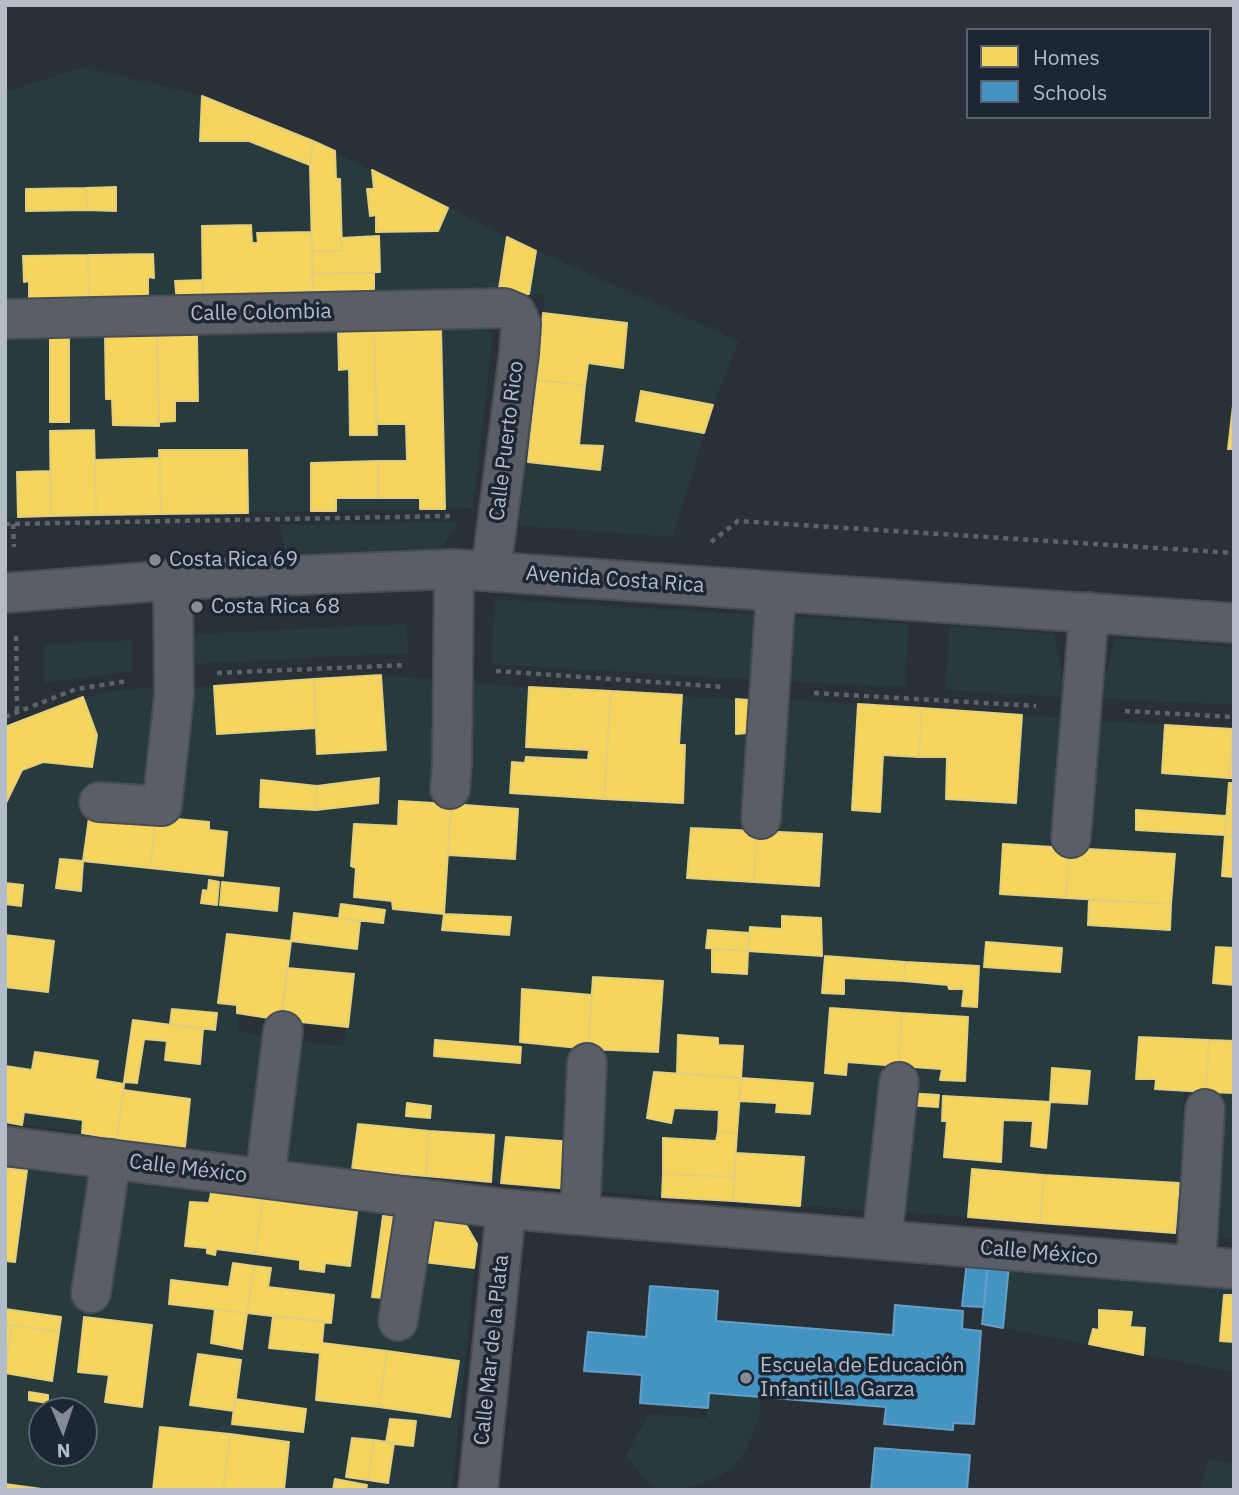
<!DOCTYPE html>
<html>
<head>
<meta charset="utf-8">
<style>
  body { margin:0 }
  #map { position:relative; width:1239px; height:1495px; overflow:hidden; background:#2a3038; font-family:"IBM Plex Sans",sans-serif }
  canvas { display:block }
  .frame { position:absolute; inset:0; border:7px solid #b4bcc9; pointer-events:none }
  .legend { position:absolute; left:966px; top:28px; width:245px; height:91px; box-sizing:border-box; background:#1d2633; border:2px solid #59626f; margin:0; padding:9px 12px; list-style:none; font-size:21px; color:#b4bcc9 }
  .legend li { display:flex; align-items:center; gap:14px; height:35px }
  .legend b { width:35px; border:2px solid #59626f }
  .north { position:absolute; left:28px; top:1397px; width:70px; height:70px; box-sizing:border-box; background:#1d2633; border:2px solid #59626f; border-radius:50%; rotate:178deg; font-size:19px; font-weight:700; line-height:28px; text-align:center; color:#b4bcc9 }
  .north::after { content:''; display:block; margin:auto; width:24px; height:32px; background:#848b96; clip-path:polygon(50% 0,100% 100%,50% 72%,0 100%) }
</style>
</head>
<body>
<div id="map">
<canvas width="1239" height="1495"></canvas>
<div class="frame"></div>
<ul class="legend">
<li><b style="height:19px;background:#f6d55c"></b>Homes</li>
<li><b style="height:19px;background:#4393c3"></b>Schools</li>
</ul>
<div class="north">N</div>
</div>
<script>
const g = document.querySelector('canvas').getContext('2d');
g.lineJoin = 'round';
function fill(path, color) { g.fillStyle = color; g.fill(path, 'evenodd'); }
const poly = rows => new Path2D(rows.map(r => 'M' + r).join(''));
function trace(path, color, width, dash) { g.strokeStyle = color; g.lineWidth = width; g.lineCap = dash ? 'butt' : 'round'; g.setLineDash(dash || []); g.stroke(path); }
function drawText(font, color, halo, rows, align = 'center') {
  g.font = font + ' "IBM Plex Sans",sans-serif'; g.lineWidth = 7; g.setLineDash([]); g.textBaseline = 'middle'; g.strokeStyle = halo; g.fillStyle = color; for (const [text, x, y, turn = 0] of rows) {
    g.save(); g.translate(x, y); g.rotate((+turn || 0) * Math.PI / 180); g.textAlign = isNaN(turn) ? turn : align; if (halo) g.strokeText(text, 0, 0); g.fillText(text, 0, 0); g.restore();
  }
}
const green = poly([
  [84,67,202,96,313,141,507,237,739,341,713,405,673,537,519,526,545,294,5,305,5,92],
  [478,327,493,334,473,508,5,518,5,338],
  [457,522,442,548,286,554,280,525],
  [495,599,754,615,758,680,491,664],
  [795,617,908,624,905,687,783,681],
  [407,624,408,653,194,664,193,634],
  [950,626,1054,634,1066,697,945,690],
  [1116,638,1234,647,1234,705,1099,698],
  [132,640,133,671,44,683,44,645],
  [381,675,442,680,438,776,431,780,430,803,451,804,458,790,473,790,469,787,465,683,762,701,754,807,742,806,740,829,757,831,777,699,1070,718,1060,839,1049,840,1049,847,1092,849,1095,828,1082,826,1087,720,1234,729,1234,1238,1204,1236,1209,1128,1225,1118,1224,1092,1184,1091,1183,1110,1193,1131,1190,1235,890,1211,911,1067,888,1065,877,1211,587,1191,352,1170,278,1158,292,1041,343,1046,347,1027,239,1015,238,1031,264,1035,258,1157,5,1122,5,727,104,692,161,686,155,817,183,688],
  [5,1168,466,1225,477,1244,452,1490,5,1490],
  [42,1411,84,1411,84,1453,42,1453],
  [988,1263,1234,1283,1234,1372,982,1324],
  [709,1393,761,1398,759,1418,746,1450,732,1469,714,1479,682,1490,663,1490,646,1482,626,1455,649,1414,707,1418],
  [1208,1460,1234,1463,1234,1490,1200,1490]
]);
const homes = poly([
  [202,96,313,141,310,165,249,141,200,141,202,96],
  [313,141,335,151,336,179,340,179,342,251,312,251,310,165,313,141],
  [372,170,448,208,438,231,376,232,376,215,370,216,367,189,374,189,372,170],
  [116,187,116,211,87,210,86,188,116,187],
  [86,188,87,210,26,211,26,189,86,188],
  [251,225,252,243,258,243,257,233,311,232,313,299,203,302,202,226,251,225],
  [379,236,380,272,313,274,312,251,342,251,341,238,379,236],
  [507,237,536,251,529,294,498,295,507,237],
  [153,254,154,278,148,277,148,302,89,303,88,255,153,254],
  [88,255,89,303,29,304,29,281,24,282,23,256,88,255],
  [374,273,374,298,313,299,313,274,374,273],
  [203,280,203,302,177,302,175,281,203,280],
  [543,313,627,323,623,368,588,363,585,385,537,380,543,313],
  [441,328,445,509,420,509,420,498,378,498,378,461,407,461,406,424,376,424,374,330,441,328],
  [338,330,374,330,377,435,350,435,349,369,339,370,338,330],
  [197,334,198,401,175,401,175,421,159,422,157,335,197,334],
  [157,335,159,426,113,425,112,399,106,399,105,336,157,335],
  [69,336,69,422,50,422,50,337,69,336],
  [537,380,585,385,579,445,603,446,600,470,528,462,537,380],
  [641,391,713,405,704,433,636,421,641,391],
  [1234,397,1234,449,1228,449,1234,397],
  [94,430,96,515,51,516,50,431,94,430],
  [159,450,247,450,248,513,161,514,159,450],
  [160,458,161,514,96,515,95,460,160,458],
  [378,461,378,498,336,498,336,511,311,511,311,463,378,461],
  [50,471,51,516,18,517,17,472,50,471],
  [381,675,386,750,317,754,314,679,381,675],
  [314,679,316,728,217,734,214,686,314,679],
  [529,687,611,691,604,799,510,793,512,762,525,763,526,757,588,760,589,750,526,747,529,687],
  [611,691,682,695,679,745,685,745,683,803,604,799,611,691],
  [83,697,97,735,92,767,43,762,22,770,5,805,5,727,83,697],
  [736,699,762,701,759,732,736,734,736,699],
  [858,704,922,708,919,757,883,755,880,812,852,810,858,704],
  [922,708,1022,715,1016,803,946,799,947,757,919,757,922,708],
  [1165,725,1233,729,1229,778,1162,773,1165,725],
  [1233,729,1234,729,1234,778,1229,778,1233,729],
  [379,778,378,803,316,810,317,786,379,778],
  [261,780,317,786,316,810,260,807,261,780],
  [1229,783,1234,783,1234,836,1225,835,1229,783],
  [399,801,451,804,444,914,393,909,392,901,354,897,356,868,351,866,354,824,398,826,399,801],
  [451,804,518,809,515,859,448,855,451,804],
  [1136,810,1226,816,1225,835,1136,830,1136,810],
  [156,817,209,822,209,830,227,832,223,876,150,868,156,817],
  [156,817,150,868,83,861,89,818,108,821,156,817],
  [691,828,757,831,754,882,687,878,691,828],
  [757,831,822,834,819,886,754,882,757,831],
  [1225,835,1234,836,1234,877,1222,876,1225,835],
  [1003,844,1070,848,1066,898,1000,894,1003,844],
  [1070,848,1175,854,1171,904,1066,898,1070,848],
  [60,859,83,861,81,891,56,888,60,859],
  [209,880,219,882,217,905,201,903,203,890,208,891,209,880],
  [222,882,279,888,277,911,220,905,222,882],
  [5,883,23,885,21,906,5,904,5,883],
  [1089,900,1171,904,1170,930,1088,925,1089,900],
  [341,904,385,910,383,923,339,918,341,904],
  [294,913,360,921,357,949,291,941,294,913],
  [444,914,511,917,509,935,442,930,444,914],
  [782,916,821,918,822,956,748,951,750,927,782,929,782,916],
  [708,930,750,933,748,951,706,948,708,930],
  [227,934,291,941,281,1020,237,1013,237,1005,218,1003,227,934],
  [5,935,54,941,48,992,5,987,5,935],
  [986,942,1062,948,1060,972,984,967,986,942],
  [1216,947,1234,948,1234,985,1213,983,1216,947],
  [712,949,748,951,747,974,712,972,712,949],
  [825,956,905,962,904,981,844,978,844,994,822,993,825,956],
  [905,962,979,966,977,1007,962,1006,964,989,949,989,948,985,904,981,905,962],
  [287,968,354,974,348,1027,281,1020,287,968],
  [593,977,663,981,658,1052,588,1049,593,977],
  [522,989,592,995,588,1049,520,1042,522,989],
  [830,1008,902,1013,898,1066,847,1062,846,1075,825,1073,830,1008],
  [172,1009,217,1013,215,1030,170,1024,172,1009],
  [902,1013,968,1017,965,1081,940,1080,942,1069,898,1066,902,1013],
  [133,1020,203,1029,200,1064,165,1060,167,1041,144,1039,137,1083,124,1082,133,1020],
  [678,1035,718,1038,718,1045,743,1046,741,1078,677,1073,678,1035],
  [1139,1037,1209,1040,1206,1092,1155,1089,1156,1079,1136,1079,1139,1037],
  [435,1040,521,1047,520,1063,434,1056,435,1040],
  [1209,1040,1234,1041,1234,1093,1206,1092,1209,1040],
  [35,1052,98,1061,95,1079,124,1084,117,1139,82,1133,83,1120,24,1112,22,1125,5,1122,5,1066,32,1070,35,1052],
  [1052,1068,1090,1071,1087,1104,1050,1102,1052,1068],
  [654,1072,741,1078,737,1133,718,1132,719,1110,674,1108,671,1123,647,1118,654,1072],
  [741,1078,813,1083,810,1114,776,1112,777,1103,739,1101,741,1078],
  [123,1090,190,1099,185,1147,117,1139,123,1090],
  [906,1093,939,1095,938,1107,905,1105,906,1093],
  [943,1096,1050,1102,1046,1148,1031,1146,1033,1121,1003,1120,1001,1162,944,1157,947,1121,942,1121,943,1096],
  [407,1103,431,1106,430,1118,406,1116,407,1103],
  [358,1124,429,1131,426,1176,352,1170,358,1124],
  [429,1131,494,1135,491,1182,426,1176,429,1131],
  [718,1132,737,1133,734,1177,663,1174,663,1138,716,1141,718,1132],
  [506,1137,574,1142,570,1189,501,1183,506,1137],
  [736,1153,804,1157,800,1206,733,1201,736,1153],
  [5,1168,27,1170,15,1262,5,1261,5,1168],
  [972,1169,1044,1175,1040,1223,968,1217,972,1169],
  [663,1174,734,1177,733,1201,662,1197,663,1174],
  [1044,1175,1179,1183,1175,1233,1040,1223,1044,1175],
  [211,1193,263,1199,255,1254,216,1249,215,1255,207,1253,207,1248,185,1246,190,1202,209,1203,211,1193],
  [263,1199,357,1212,350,1266,325,1263,324,1272,300,1269,300,1260,255,1254,263,1199],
  [383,1216,405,1219,394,1299,372,1297,383,1216],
  [419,1220,466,1225,477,1244,474,1268,415,1261,419,1220],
  [233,1263,254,1266,247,1313,169,1304,171,1280,229,1287,233,1263],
  [254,1266,271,1268,268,1287,334,1295,331,1323,247,1313,254,1266],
  [1224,1295,1234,1295,1234,1342,1220,1341,1224,1295],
  [5,1309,61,1317,59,1332,5,1324,5,1309],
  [215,1309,247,1313,242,1349,211,1343,215,1309],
  [1099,1310,1132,1312,1130,1327,1145,1328,1143,1355,1089,1344,1093,1329,1099,1330,1099,1310],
  [273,1316,324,1321,322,1343,387,1351,379,1407,316,1400,320,1353,269,1348,273,1316],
  [84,1317,152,1325,142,1407,105,1402,109,1375,78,1372,84,1317],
  [5,1324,12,1325,5,1367,5,1324],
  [12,1325,59,1332,52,1381,5,1373,12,1325],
  [387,1351,459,1361,450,1417,379,1407,387,1351],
  [198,1354,241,1360,234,1411,190,1405,198,1354],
  [29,1392,48,1395,48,1403,29,1400,29,1392],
  [235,1399,306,1409,303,1432,232,1424,235,1399],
  [390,1419,416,1421,413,1446,386,1443,390,1419],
  [160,1427,230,1434,223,1490,153,1490,160,1427],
  [230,1434,289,1442,284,1490,223,1490,230,1434],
  [352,1438,374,1440,368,1480,346,1477,352,1438],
  [374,1440,394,1443,388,1483,368,1480,374,1440],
  [335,1479,367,1485,366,1490,333,1490,335,1479],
  [5,1484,49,1490,5,1490,5,1484]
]);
const schools = poly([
  [967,1261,988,1263,984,1307,962,1306,967,1261],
  [988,1263,1009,1265,1003,1328,982,1324,988,1263],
  [650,1286,718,1291,716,1321,893,1335,895,1305,963,1311,962,1329,981,1331,974,1424,953,1423,953,1430,884,1424,886,1407,709,1393,708,1408,640,1403,642,1375,584,1371,588,1332,646,1337,650,1286],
  [875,1448,970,1455,967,1490,871,1490,875,1448]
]);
const path = poly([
  [5,524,454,516],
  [13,524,14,547],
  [711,542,738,521,1234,553],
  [16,636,17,712],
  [496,671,725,687],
  [217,673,407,665],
  [814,693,1036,706],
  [1125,711,1234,717],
  [5,717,76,689,128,681]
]);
const minor = poly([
  [5,319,504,308,516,313,521,324,519,353,491,571],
  [5,593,173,580,454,569,1234,623],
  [450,789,452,765,454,569],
  [99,802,162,806,174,696,173,580],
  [761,819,776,592],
  [1071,838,1089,612],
  [5,1146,506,1209,1234,1269],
  [265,1178,283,1031],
  [580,1215,587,1063],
  [882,1240,899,1082],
  [1196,1266,1205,1109],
  [91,1293,111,1159],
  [398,1321,417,1198],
  [478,1490,506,1209]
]);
const markers = [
  [155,560,7,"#848b96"],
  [197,607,7,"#848b96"],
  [746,1378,7,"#848b96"]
];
const streetNames = [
  ["Calle Colombia",261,313,-1],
  ["Calle Puerto Rico",507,441,-83],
  ["Avenida Costa Rica",615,580,4],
  ["Calle México",188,1169,7],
  ["Calle México",1039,1253,5],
  ["Calle Mar de la Plata",492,1350,-84]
];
const poiNames = [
  ["Costa Rica 69",169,560],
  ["Costa Rica 68",211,607],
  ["Escuela de Educación",760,1366],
  ["Infantil La Garza",760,1390]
];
fill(green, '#273a3e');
fill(homes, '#f6d55c');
trace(homes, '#e2ce7d', 2);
fill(schools, '#4393c3');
trace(schools, '#659fc5', 2);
trace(minor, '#484c53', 42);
trace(path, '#5d636a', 4.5, [5, 5]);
trace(minor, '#5a5e66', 38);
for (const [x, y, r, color] of markers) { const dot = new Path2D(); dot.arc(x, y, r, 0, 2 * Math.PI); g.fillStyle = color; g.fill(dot); trace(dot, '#1d2633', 2.5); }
drawText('21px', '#b4bcc9', '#1d2633', streetNames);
drawText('21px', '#b4bcc9', '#1d2633', poiNames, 'left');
</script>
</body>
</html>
